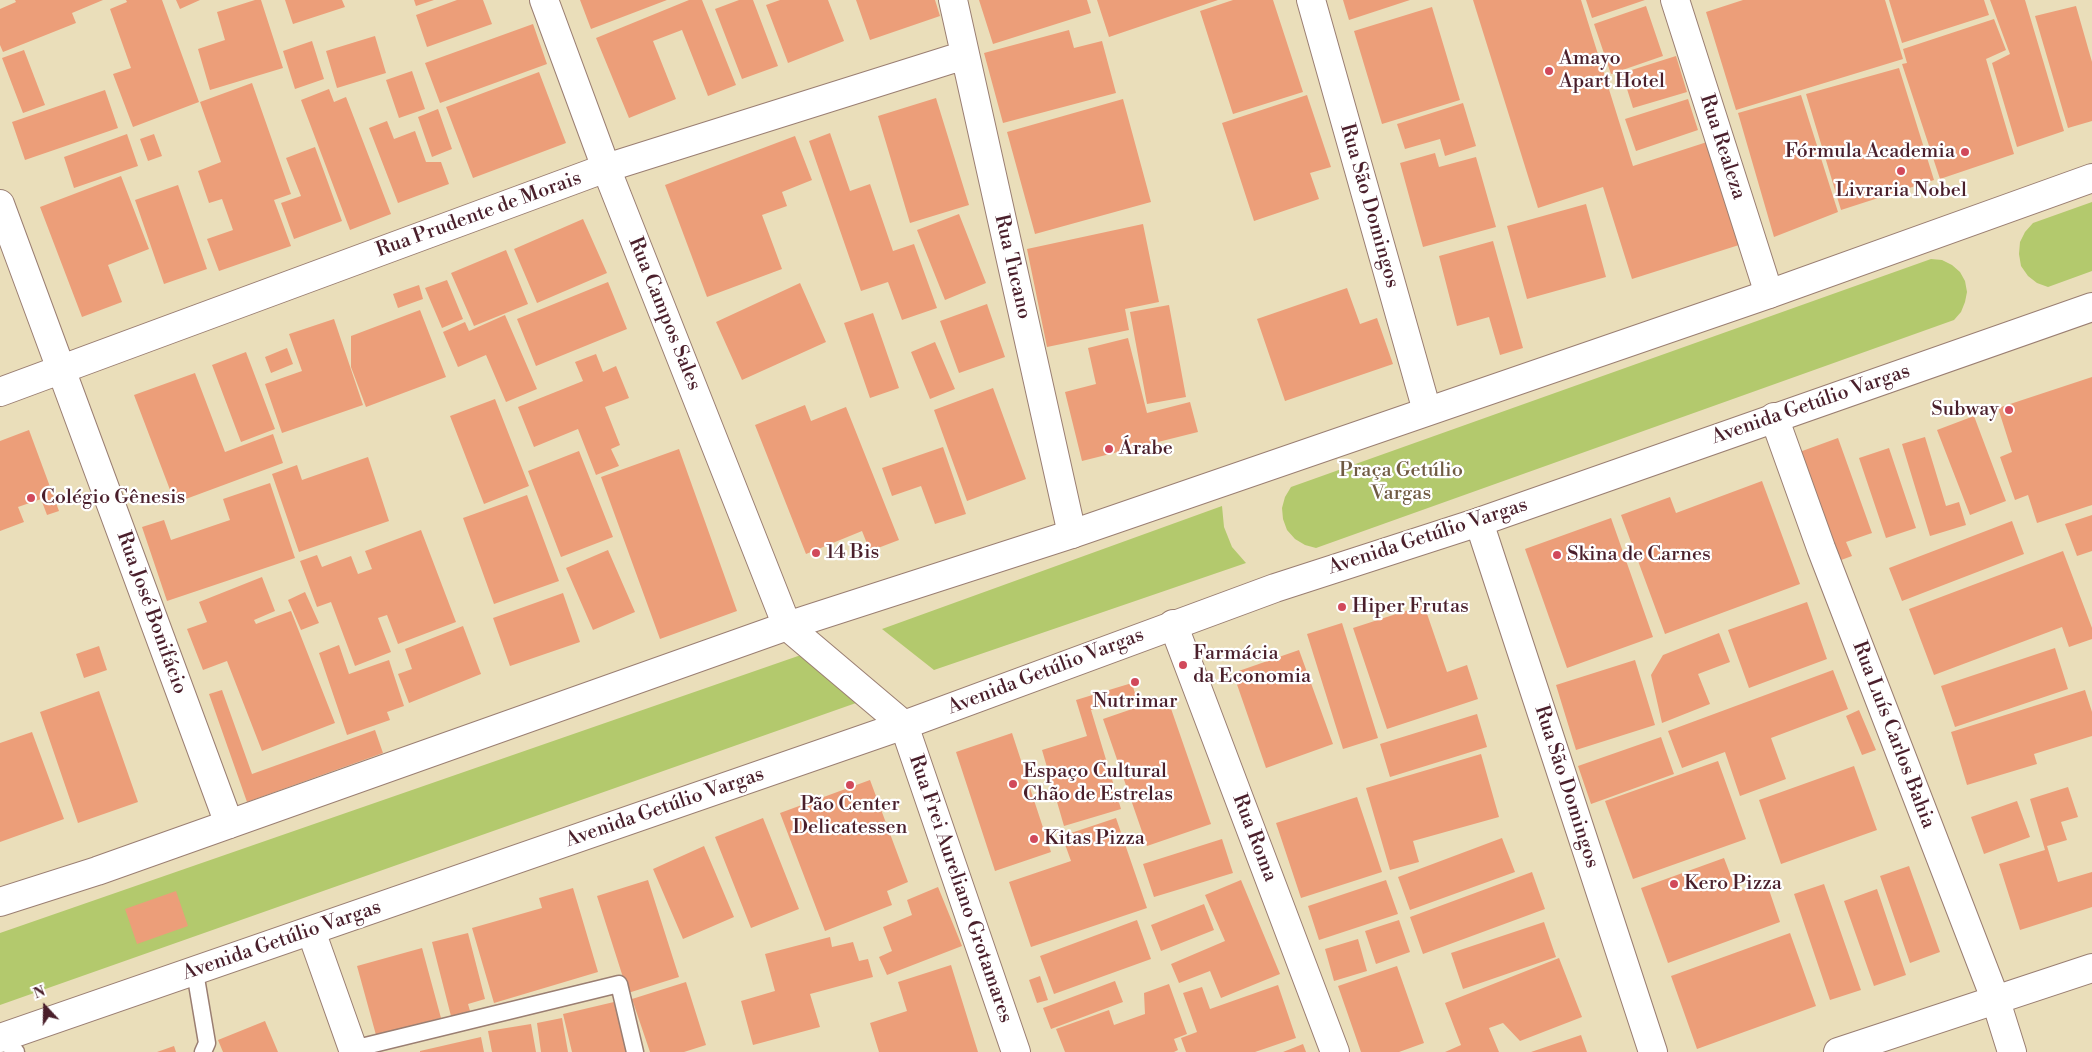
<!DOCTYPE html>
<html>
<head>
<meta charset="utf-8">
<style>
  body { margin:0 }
  #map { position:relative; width:2092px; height:1052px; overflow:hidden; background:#eadeba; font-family:"Libre Bodoni",serif }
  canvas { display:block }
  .north { position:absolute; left:20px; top:982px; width:50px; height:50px; -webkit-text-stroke:4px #fff; paint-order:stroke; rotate:339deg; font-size:14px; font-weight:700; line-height:20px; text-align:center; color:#4a1f2b }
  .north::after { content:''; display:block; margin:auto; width:18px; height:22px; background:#4a1f2b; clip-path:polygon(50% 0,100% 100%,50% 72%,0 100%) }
</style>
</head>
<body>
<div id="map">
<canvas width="2092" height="1052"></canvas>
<div class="north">N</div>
</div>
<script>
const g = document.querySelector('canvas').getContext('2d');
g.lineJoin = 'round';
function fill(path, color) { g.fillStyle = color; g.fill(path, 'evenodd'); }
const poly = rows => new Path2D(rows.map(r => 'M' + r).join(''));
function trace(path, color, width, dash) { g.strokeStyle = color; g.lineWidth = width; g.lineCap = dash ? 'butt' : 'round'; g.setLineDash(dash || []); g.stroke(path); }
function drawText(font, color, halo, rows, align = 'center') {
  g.font = font + ' "Libre Bodoni",serif'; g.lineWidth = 4.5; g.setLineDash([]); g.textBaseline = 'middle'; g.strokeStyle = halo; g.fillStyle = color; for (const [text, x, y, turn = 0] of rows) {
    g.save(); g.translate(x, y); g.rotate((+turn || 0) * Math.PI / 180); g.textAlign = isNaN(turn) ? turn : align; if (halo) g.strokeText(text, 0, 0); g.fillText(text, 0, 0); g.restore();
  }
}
const green = poly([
  [2092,202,2092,271,2048,287,2037,283,2028,276,2021,266,2019,254,2020,242,2025,232,2033,223],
  [1931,259,1942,260,1952,265,1960,272,1965,281,1967,292,1965,302,1961,312,1954,320,1316,548,1305,545,1295,539,1287,530,1283,519,1282,508,1285,497,1291,487],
  [1222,506,1224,527,1232,547,1246,563,934,670,882,629],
  [801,655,856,703,0,1005,0,933]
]);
const building = poly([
  [15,0,103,0,72,13,76,23,3,52,0,45,0,9,16,2],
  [126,0,162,0,199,102,133,127,113,74,131,68,110,9,127,2],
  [176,0,200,0,180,9],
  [255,0,261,0,283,68,210,90,198,49,225,40,217,12],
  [285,0,342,0,345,7,293,24],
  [414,0,434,0,416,6],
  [457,0,483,0,492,24,427,47,416,15],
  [580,0,667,0,591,29],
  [689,0,702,0,736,85,708,96,682,30,653,41,676,99,629,118,596,38],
  [739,0,753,0,778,66,742,79,715,9],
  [780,0,828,0,844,41,788,63,766,5],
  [856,0,935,0,940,16,870,40],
  [979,0,1087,0,1091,13,993,44],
  [1097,0,1218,0,1109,37],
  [1233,0,1273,0,1303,92,1233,114,1200,11],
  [1343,0,1410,0,1349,20],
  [1473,0,1581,0,1633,166,1707,142,1739,245,1632,279,1603,187,1538,208],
  [1586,0,1645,0,1592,18],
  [1743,0,1885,0,1903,59,1736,110,1706,12],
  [1889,0,1984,0,1989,15,1902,43],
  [1990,0,2025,0,2064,131,2017,147,1992,63,2010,54],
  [1646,6,1663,56,1611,74,1594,24],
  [2076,6,2092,62,2092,121,2068,128,2035,16],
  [1432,7,1460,100,1382,124,1354,31],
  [1994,19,2006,50,1986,59,2014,154,1940,179,1902,64,1907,63,1903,49],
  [533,24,547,64,440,103,425,63],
  [1069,30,1074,48,1102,41,1116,93,1003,123,984,53],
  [375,36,386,73,337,88,326,51],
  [312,41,324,79,295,89,283,51],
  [24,50,45,105,23,113,2,58],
  [1676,56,1687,92,1633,108,1622,73],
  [1899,68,1934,180,1841,210,1806,94],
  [412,71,425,109,399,118,386,80],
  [539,72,566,143,473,178,446,107],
  [252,83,291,194,274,200,291,246,219,271,207,239,233,230,222,199,209,203,198,171,221,162,200,102],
  [329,89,334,102,346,97,391,214,350,230,301,100],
  [105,90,118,128,25,160,12,122],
  [1307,95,1331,167,1310,173,1319,199,1254,221,1222,123],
  [1801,95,1838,212,1774,237,1738,113],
  [936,98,969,205,910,223,878,116],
  [1123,99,1151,202,1035,234,1007,132],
  [1688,99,1698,130,1636,151,1625,119],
  [1463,103,1476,146,1445,156,1440,139,1405,149,1397,124],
  [438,109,452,149,432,157,418,117],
  [387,121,394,139,415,131,426,162,441,162,449,184,398,203,369,128],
  [830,133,850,191,870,184,893,251,914,244,937,308,902,320,888,282,861,291,809,141],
  [127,134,138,166,74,188,64,157],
  [154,134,162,156,148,161,140,139],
  [795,136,812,180,782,192,787,206,762,215,782,269,707,297,665,185],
  [315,147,342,221,294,239,281,203,301,196,286,158],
  [1435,153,1439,167,1476,157,1496,227,1423,247,1400,163],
  [121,176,149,249,108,265,122,302,82,317,40,207],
  [178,185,207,269,164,284,135,200],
  [1586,204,1606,277,1527,299,1507,226],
  [959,214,986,283,945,300,917,230],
  [583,219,607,273,537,303,514,249],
  [1143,224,1159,302,1125,309,1129,330,1047,347,1027,249],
  [1493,241,1523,348,1500,355,1489,317,1457,326,1439,256],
  [506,250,528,304,474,326,451,273],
  [447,280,463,319,442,328,425,288],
  [608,282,627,329,536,366,517,319],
  [800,283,826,342,742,380,716,322],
  [419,285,423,299,398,308,393,294],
  [1347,288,1360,324,1377,318,1393,364,1285,401,1257,319],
  [987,304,1005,357,959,373,940,321],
  [1169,305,1186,397,1147,404,1130,312],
  [420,310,446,377,366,407,351,367,351,336],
  [873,313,899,388,870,398,844,323],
  [505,315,537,389,506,402,486,355,458,367,443,332,465,322,469,331],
  [334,319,363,405,282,433,265,384,302,371,289,334],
  [1128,338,1147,413,1190,402,1198,432,1082,461,1065,392,1096,384,1088,348],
  [935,342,955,389,930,399,911,352],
  [287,348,293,364,271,373,265,357],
  [246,352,275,429,241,442,212,365],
  [596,354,603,372,616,366,629,398,605,407,620,445,611,449,619,466,596,475,578,429,534,447,518,407,583,381,575,362],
  [195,373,225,452,273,434,283,463,175,503,134,395],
  [2092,377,2092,505,2037,523,2028,495,2015,500,2000,457,2012,452,1998,408],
  [993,388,1026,479,967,501,934,410],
  [495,399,529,486,484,504,450,416],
  [805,405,811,421,846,407,899,540,870,551,862,531,806,554,755,425],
  [1974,416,2006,501,1970,515,1937,430],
  [29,430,59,511,47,515,41,499,18,507,24,522,0,531,0,441],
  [1925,437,1946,506,1959,502,1966,525,1930,536,1902,444],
  [1838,438,1872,533,1846,542,1852,556,1833,563,1794,454],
  [943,447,966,514,935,524,921,486,892,496,882,468],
  [1889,448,1916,528,1886,538,1859,458],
  [679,449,737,611,660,639,601,477],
  [579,451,613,537,561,557,528,471],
  [368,457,389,521,299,552,272,474,297,465,302,480],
  [1762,481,1800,584,1665,634,1621,515,1670,497,1676,513],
  [270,483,295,558,167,601,142,527,164,520,171,540,230,520,223,499],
  [527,495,559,581,494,604,463,518],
  [2092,515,2092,551,2077,556,2065,524],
  [1611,518,1653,637,1567,668,1525,549],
  [2012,521,2024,554,1902,601,1889,568],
  [421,530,456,622,398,644,387,615,378,618,391,652,355,666,331,602,317,607,300,561,317,555,322,567,351,556,358,574,372,569,365,551],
  [608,550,635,612,593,630,566,568],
  [2063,551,2092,628,2092,639,2069,647,2062,627,1934,675,1909,609],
  [262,577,275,611,254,620,256,624,291,611,335,723,262,751,227,661,203,670,187,629,207,622,199,602],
  [305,592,319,623,301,630,288,600],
  [563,593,580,642,510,666,493,618],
  [1807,602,1827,659,1749,688,1728,630],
  [1424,605,1447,672,1467,665,1478,699,1387,729,1353,628],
  [1342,623,1378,738,1343,749,1307,634],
  [463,626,481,674,409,703,398,674,412,669,405,649],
  [1719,633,1730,662,1698,674,1710,704,1662,723,1651,675,1663,655],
  [339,645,349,674,389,660,404,706,387,712,390,720,347,735,319,653],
  [99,646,107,670,84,678,76,654],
  [2055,648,2068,689,1955,727,1941,686],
  [1299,650,1333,744,1266,768,1233,673],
  [1635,660,1655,725,1576,750,1556,685],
  [1833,670,1848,709,1771,738,1786,779,1740,796,1725,752,1682,768,1668,731],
  [1132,683,1136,697,1091,710,1121,809,1064,826,1042,750,1087,736,1076,700],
  [222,690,252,774,375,730,383,753,247,802,209,694],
  [2085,690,2092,712,2092,736,2034,754,2037,764,1967,785,1951,732],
  [99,691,138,802,78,823,40,712],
  [1167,697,1211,824,1147,846,1103,719],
  [1859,710,1876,750,1862,755,1846,716],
  [1477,714,1487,747,1390,777,1380,744],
  [32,732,64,819,0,842,0,743],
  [1012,733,1051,852,995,871,956,752],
  [1661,737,1674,774,1591,804,1578,766],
  [1481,754,1499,817,1413,841,1419,862,1390,870,1366,788],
  [1718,761,1746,839,1633,879,1605,801],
  [1854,766,1877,830,1781,864,1759,800],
  [870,780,908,882,887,891,892,905,825,931,780,813],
  [2068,787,2078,817,2061,822,2067,840,2047,846,2058,882,2092,872,2092,907,2020,930,1999,864,2045,850,2030,799],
  [1357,797,1382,872,1301,898,1276,823],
  [2017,801,2030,837,1984,854,1971,817],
  [763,818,799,909,751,928,715,837],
  [1116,818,1147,908,1031,947,1009,882,1071,861,1062,836],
  [1502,838,1515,872,1410,910,1398,877],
  [1222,839,1233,873,1154,897,1143,864],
  [704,846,734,917,683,939,653,869],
  [1724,858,1737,892,1766,881,1780,922,1668,963,1641,888],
  [1909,866,1940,952,1910,963,1880,876],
  [1532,872,1545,909,1423,954,1410,917],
  [648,880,679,977,628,993,597,896],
  [1241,880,1280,974,1221,998,1210,971,1179,983,1171,964,1225,941,1205,895],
  [1386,880,1398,914,1319,940,1308,906],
  [1824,884,1861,990,1830,1000,1794,894],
  [938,887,962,946,887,975,879,957,892,951,883,927,912,915,907,900],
  [573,888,598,972,494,1003,472,928,542,908,539,898],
  [1877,889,1906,975,1874,986,1844,901],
  [176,891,188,926,137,944,125,909],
  [1204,904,1214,930,1161,951,1151,925],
  [1137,920,1151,959,1054,994,1040,956],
  [1399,920,1410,952,1376,964,1365,931],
  [1544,922,1556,957,1463,989,1451,953],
  [468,933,485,999,468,1004,470,1011,451,1016,432,942],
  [1790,933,1816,1006,1697,1049,1671,976],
  [830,937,832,947,853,942,859,961,868,959,873,977,810,994,820,1027,753,1045,741,1001,775,991,765,954],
  [1358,939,1367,971,1334,981,1325,949],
  [422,948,441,1018,376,1035,357,966],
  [1559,958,1582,1017,1520,1041,1503,1023,1489,1028,1499,1052,1445,1052,1461,1045,1445,1003],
  [951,965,978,1052,879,1052,870,1023,907,1011,898,982],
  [1397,966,1424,1043,1399,1052,1361,1052,1338,986],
  [1040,976,1048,1000,1037,1003,1029,980],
  [1115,981,1123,1002,1051,1029,1043,1008],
  [686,982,706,1045,684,1052,650,1052,632,999],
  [1169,984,1187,1034,1174,1039,1178,1050,1174,1052,1065,1052,1056,1029,1109,1010,1114,1025,1145,1014,1144,993],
  [1278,985,1296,1038,1255,1052,1186,1052,1181,1038,1197,1032,1183,993,1202,987,1210,1009],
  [614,1002,627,1052,572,1052,563,1014],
  [562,1018,568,1052,541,1052,537,1023],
  [265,1021,278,1052,223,1052,218,1040],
  [531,1024,536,1052,492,1052,488,1031],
  [1581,1035,1587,1052,1531,1052],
  [481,1037,484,1052,420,1052,420,1051],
  [1303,1044,1306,1052,1283,1052],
  [174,1046,176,1052,157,1052]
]);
const lane = poly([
  [195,972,207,1043,203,1052],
  [2,1038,16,1052],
  [353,1049,619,984,635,1052]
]);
const street = poly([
  [544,0,606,168,787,626],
  [953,0,1072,534],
  [1311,0,1427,411],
  [1675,0,1769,294],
  [0,204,229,824],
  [0,392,606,168,965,55],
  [1774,417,1821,548,1996,1001,2012,1052],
  [1173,624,1335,1052],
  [311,931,354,1052]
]);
const secondary = poly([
  [1479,522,1653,1052],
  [787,626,904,725,1016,1052],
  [1838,1052,2092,968]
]);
const primary = poly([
  [0,902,97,871,787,626,1072,534,1769,294,2092,178],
  [0,1038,904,725,1275,588,1479,522,2092,307]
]);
const markers = [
  [1549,71,5,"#d1495b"],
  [1965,152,5,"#d1495b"],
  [1901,171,5,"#d1495b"],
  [2009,410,5,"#d1495b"],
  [1109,449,5,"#d1495b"],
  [31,498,5,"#d1495b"],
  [816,553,5,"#d1495b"],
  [1557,555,5,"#d1495b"],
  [1342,607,5,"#d1495b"],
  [1183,665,5,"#d1495b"],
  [1135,682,5,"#d1495b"],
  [1013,784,5,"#d1495b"],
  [850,785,5,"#d1495b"],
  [1034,839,5,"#d1495b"],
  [1674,884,5,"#d1495b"]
];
const poiNames = [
  ["Amayo",1559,59],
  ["Apart Hotel",1559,82],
  ["Fórmula Academia",1955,152,"right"],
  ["Livraria Nobel",1901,191,"center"],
  ["Subway",1999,410,"right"],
  ["Árabe",1119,449],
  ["Colégio Gênesis",41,498],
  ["14 Bis",826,553],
  ["Skina de Carnes",1567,555],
  ["Hiper Frutas",1352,607],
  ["Farmácia",1193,654],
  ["da Economia",1193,677],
  ["Nutrimar",1135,702,"center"],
  ["Espaço Cultural",1023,772],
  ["Chão de Estrelas",1023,795],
  ["Pão Center",850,805,"center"],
  ["Delicatessen",850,828,"center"],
  ["Kitas Pizza",1044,839],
  ["Kero Pizza",1684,884]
];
const streetNames = [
  ["Rua Realeza",1722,147,72],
  ["Rua São Domingos",1369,206,74],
  ["Rua Prudente de Morais",479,215,-20],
  ["Rua Tucano",1012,267,77],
  ["Rua Campos Sales",664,314,68],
  ["Avenida Getúlio Vargas",1811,405,-19],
  ["Avenida Getúlio Vargas",1428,537,-18],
  ["Rua José Bonifácio",151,613,70],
  ["Avenida Getúlio Vargas",1046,672,-21],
  ["Rua Luís Carlos Bahia",1893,735,69],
  ["Rua São Domingos",1566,787,72],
  ["Avenida Getúlio Vargas",665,808,-19],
  ["Rua Roma",1254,838,69],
  ["Rua Frei Aureliano Grotamares",960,889,71],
  ["Avenida Getúlio Vargas",282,941,-19]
];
const parkNames = [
  ["Praça Getúlio",1401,471],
  ["Vargas",1401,494]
];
fill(green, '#b3c96d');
fill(building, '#ec9e79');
trace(lane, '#9a7e72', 19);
trace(street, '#9a7e72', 30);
trace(secondary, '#9a7e72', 30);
trace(primary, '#9a7e72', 30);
trace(lane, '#fff', 16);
trace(street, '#fff', 28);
trace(secondary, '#fff', 28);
trace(primary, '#fff', 28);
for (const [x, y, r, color] of markers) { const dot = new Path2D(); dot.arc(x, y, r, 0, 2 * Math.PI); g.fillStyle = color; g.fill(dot); trace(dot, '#fff', 2); }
drawText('20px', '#4a1f2b', '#fff', poiNames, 'left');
drawText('20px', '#4a1f2b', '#fff', streetNames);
drawText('20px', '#6f5a42', '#fff', parkNames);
</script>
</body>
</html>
